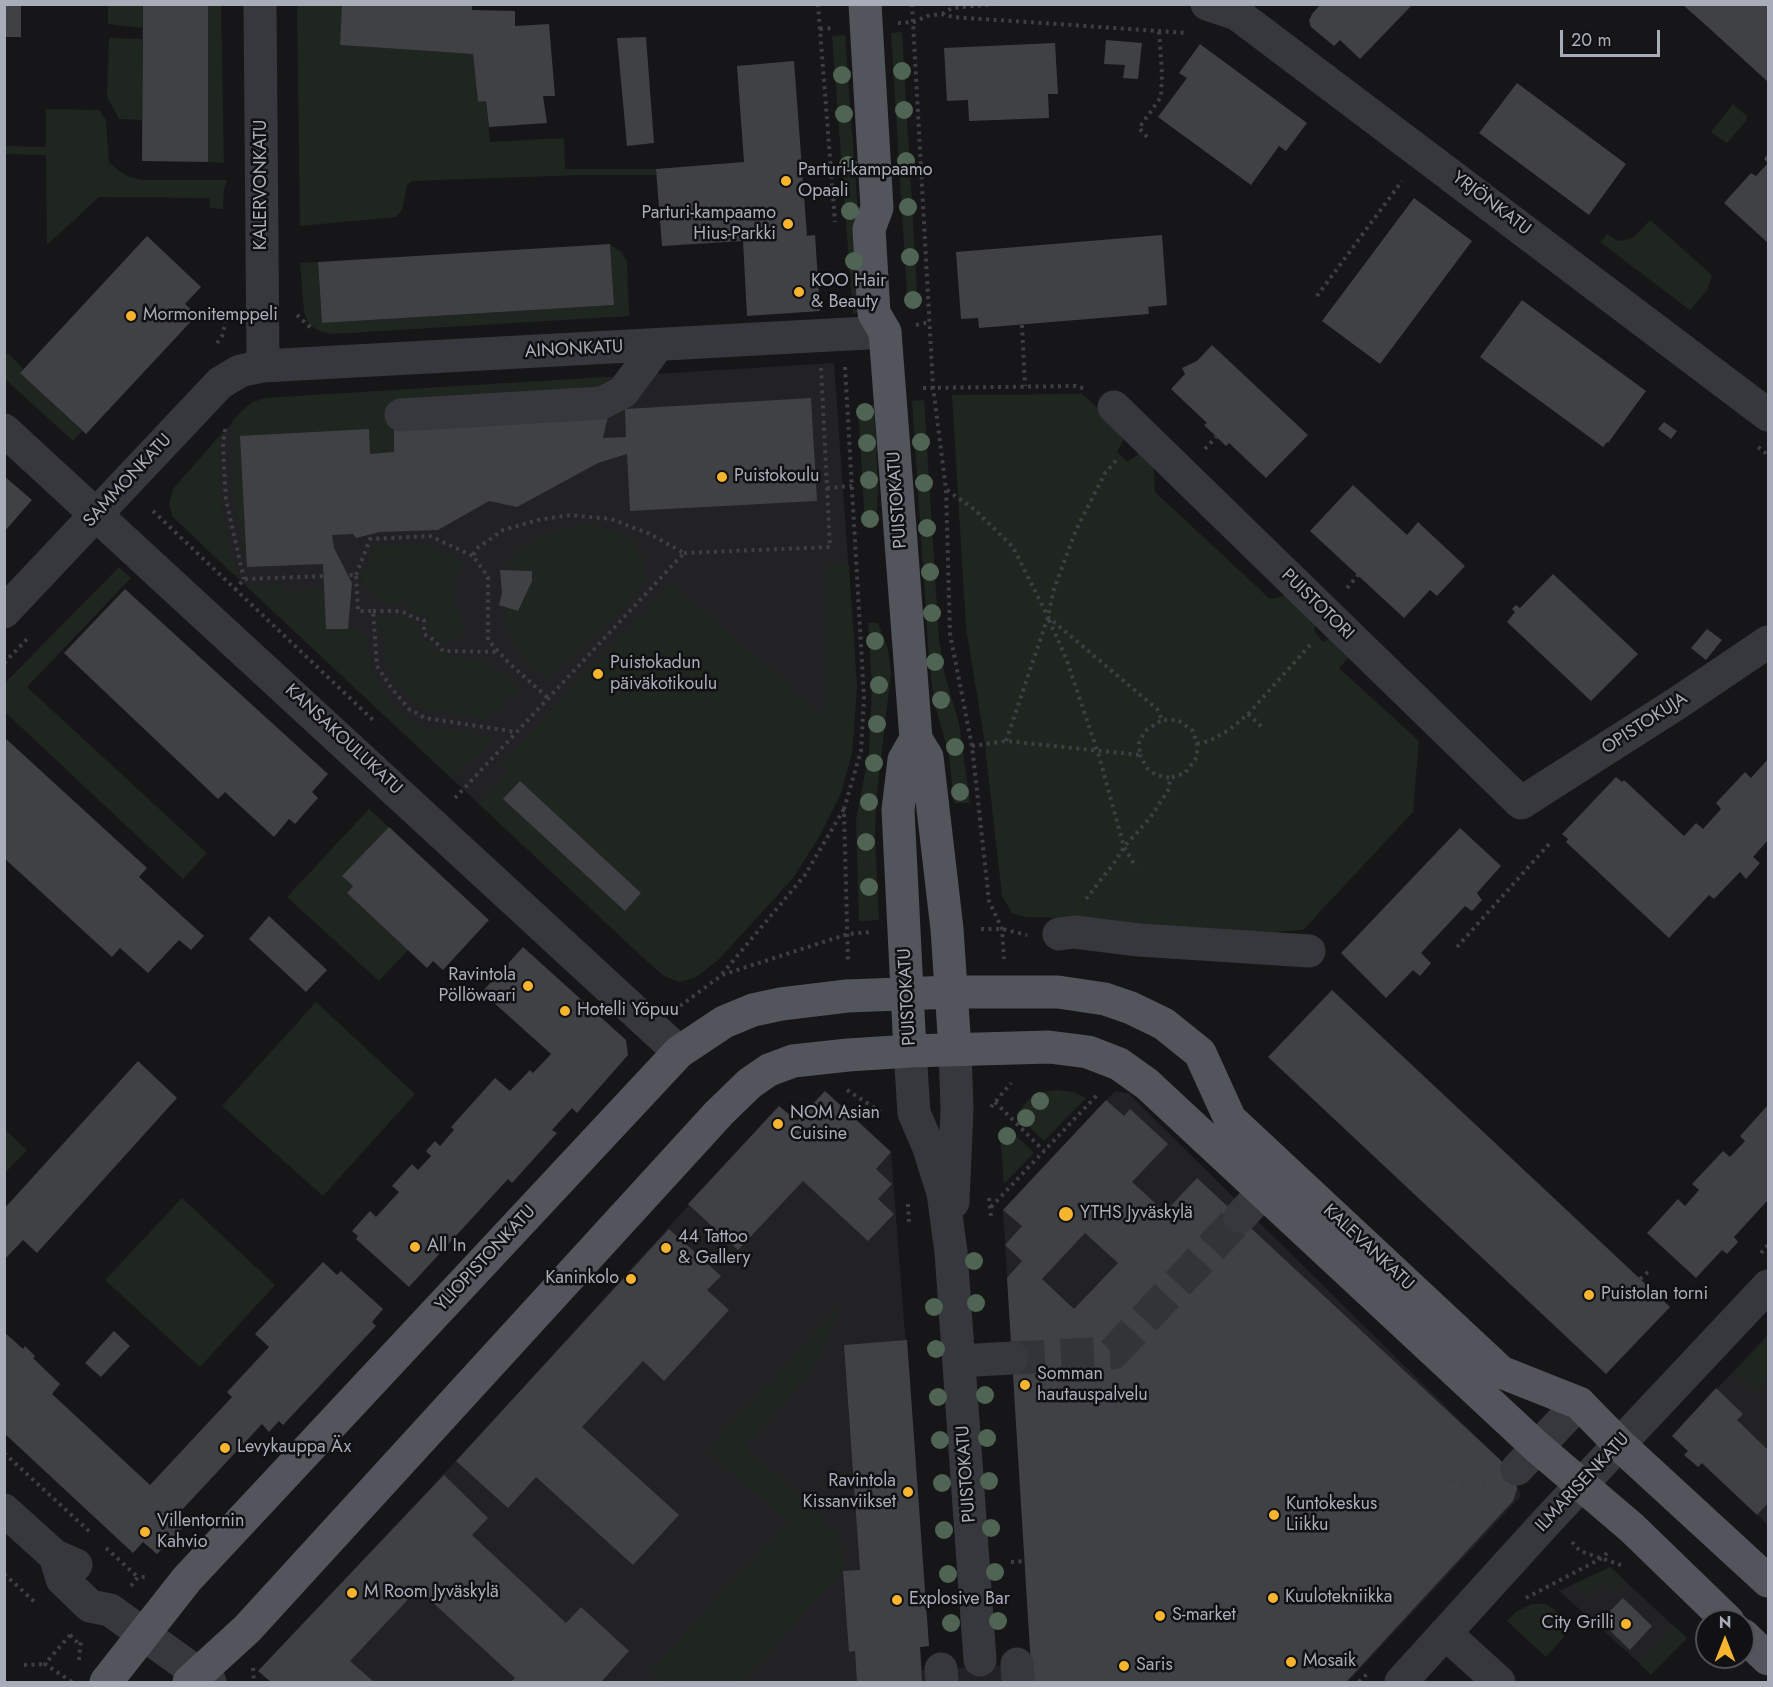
<!DOCTYPE html>
<html>
<head>
<meta charset="utf-8">
<style>
  body { margin:0 }
  #map { position:relative; width:1773px; height:1687px; overflow:hidden; background:#161618; font-family:Jost,sans-serif }
  canvas { display:block }
  .frame { position:absolute; inset:0; border:6px solid #a8adb9; pointer-events:none }
  .north { position:absolute; left:1695px; top:1609px; width:60px; height:60px; box-sizing:border-box; background:#111113; border:2px solid #4d4f55; border-radius:50%; rotate:0deg; font-size:16px; font-weight:700; line-height:24px; text-align:center; color:#a8adb9 }
  .north::after { content:''; display:block; margin:auto; width:21px; height:27px; background:#f7b52f; clip-path:polygon(50% 0,100% 100%,50% 72%,0 100%) }
  .scale { position:absolute; left:1560px; top:30px; width:100px; height:27px; box-sizing:border-box; border:3px solid #a8adb9; border-top:0; padding-left:8px; font-size:18px; line-height:21px; white-space:nowrap; color:#a8adb9; -webkit-text-stroke:4px #111113; paint-order:stroke }
</style>
</head>
<body>
<div id="map">
<canvas width="1773" height="1687"></canvas>
<div class="frame"></div>
<div class="north">N</div>
<div class="scale">20 m</div>
</div>
<script>
const g = document.querySelector('canvas').getContext('2d');
g.lineJoin = 'round';
function fill(path, color) { g.fillStyle = color; g.fill(path, 'evenodd'); }
const poly = rows => new Path2D(rows.map(r => 'M' + r).join(''));
function trace(path, color, width, dash) { g.strokeStyle = color; g.lineWidth = width; g.lineCap = dash ? 'butt' : 'round'; g.setLineDash(dash || []); g.stroke(path); }
function drawText(font, color, halo, rows, align = 'center') {
  g.font = font + ' Jost,sans-serif'; g.lineWidth = 5; g.setLineDash([]); g.textBaseline = 'middle'; g.strokeStyle = halo; g.fillStyle = color; for (const [text, x, y, turn = 0] of rows) {
    g.save(); g.translate(x, y); g.rotate((+turn || 0) * Math.PI / 180); g.textAlign = isNaN(turn) ? turn : align; if (halo) g.strokeText(text, 0, 0); g.fillText(text, 0, 0); g.restore();
  }
}
const built = poly([
  [834,363,857,687,852,753,841,793,819,837,793,878,719,959,696,977,680,982,664,976,641,956,173,517,169,503,174,488,243,410,253,402,266,398],
  [825,1091,891,1152,929,1646,920,1647,922,1670,1031,1664,1003,1210,1115,1091,1128,1093,1512,1472,1521,1496,1348,1682,271,1682,258,1671,456,1461,779,1106,797,1121],
  [1768,1335,1768,1525,1672,1436],
  [1610,1567,1679,1631,1645,1668,1559,1591]
]);
const green = poly([
  [108,5,143,5,142,28,108,24],
  [208,5,221,5,224,163,208,162],
  [297,5,342,5,341,45,473,54,478,102,486,101,490,142,564,138,565,169,656,169,656,175,581,175,412,181,407,185,402,210,396,217,300,226],
  [902,32,918,308,908,309,891,33],
  [845,35,865,308,853,315,832,36],
  [109,38,142,39,142,120,119,119,107,97],
  [1733,104,1747,116,1746,121,1727,143,1711,132],
  [46,109,99,110,106,120,109,163,127,176,142,180,227,180,224,189,223,209,210,208,209,198,99,197,47,245,46,155,4,154,5,146,46,147],
  [1650,220,1712,275,1708,289,1690,310,1600,242,1608,234,1616,240,1622,241,1634,237],
  [610,244,621,252,627,261,629,316,332,334,320,331,309,325,304,312,300,263,318,262,322,323,613,305],
  [8,353,23,369,20,373,82,431,73,441,5,379,4,356],
  [607,377,606,390,394,428,394,452,370,454,369,430,247,567,234,498,231,434,233,420,243,410,253,402,266,398],
  [1082,394,1124,431,1123,441,1117,452,1127,462,1139,454,1153,463,1155,492,1270,599,1289,595,1317,618,1314,631,1323,642,1333,636,1349,657,1339,668,1419,741,1413,812,1303,930,1227,935,1087,919,1026,917,1012,913,1002,896,984,737,966,628,952,395],
  [924,400,939,639,945,676,959,723,970,803,954,803,949,754,934,702,929,658,912,401],
  [858,405,874,405,878,488,876,526,865,526],
  [221,434,218,451,221,502,229,547,239,574,234,575,173,517,169,503,174,488],
  [585,524,610,529,633,540,641,555,644,573,639,589,620,611,548,678,529,663,515,645,506,624,505,607,519,611,532,581,532,571,505,570,515,552,543,536],
  [426,545,465,562,455,583,454,601,466,635,443,644,429,632,429,620,425,615,416,613,405,603,386,603,362,584,363,575,375,546],
  [849,565,857,687,852,753,841,793,819,837,793,878,719,959,696,977,680,982,664,976,479,804,509,772,501,764,671,583,824,717,824,567],
  [503,799,570,827,553,845],
  [599,854,641,893,625,910],
  [119,567,131,578,27,687,207,853,183,879,5,712,5,683],
  [283,584,284,591,324,590,326,628,357,628,360,636,366,636,372,672,387,697,403,715,421,726,494,738,451,778,245,585],
  [395,615,406,617,411,623,420,622,419,636,432,644,437,652,484,663,501,673,518,690,487,720,428,709,414,703,397,683,385,660,381,616],
  [868,623,878,623,888,649,891,673,877,793,875,837,879,920,859,921,856,820,869,752,872,685],
  [369,809,389,827,343,876,353,886,347,893,408,950,379,981,287,897],
  [316,1002,415,1094,323,1196,222,1106],
  [1057,1090,1073,1092,1086,1098,1044,1141,1016,1114,1031,1097,1042,1092],
  [1005,1125,1034,1153,1004,1184,1000,1131],
  [4,1129,27,1150,5,1173,4,1173],
  [182,1198,275,1285,200,1367,105,1280],
  [840,1306,827,1340,809,1375,744,1447,840,1535,843,1571,740,1682,663,1682,650,1671,789,1523,708,1450],
  [1768,1337,1768,1378,1756,1391,1734,1372],
  [1610,1567,1626,1582,1613,1590,1605,1584,1585,1594,1573,1585],
  [1532,1604,1546,1604,1558,1612,1566,1626,1563,1638,1546,1657,1507,1621,1516,1612],
  [1674,1626,1687,1638,1651,1675,1639,1663]
]);
const building = poly([
  [4,4,21,4,21,37,4,37],
  [143,4,208,4,208,162,142,161],
  [342,4,472,4,472,10,515,11,515,26,549,24,555,96,543,96,547,123,489,127,486,101,478,102,473,54,340,45],
  [1321,4,1413,4,1360,59,1340,40,1334,46,1311,27,1309,21,1312,14],
  [1682,4,1768,4,1768,82,1709,28],
  [646,37,654,143,627,146,617,38],
  [1106,40,1142,43,1138,79,1123,78,1125,65,1104,64],
  [1055,43,1058,94,1048,94,1049,118,969,121,968,100,947,101,944,48],
  [1200,44,1307,123,1286,151,1279,146,1251,185,1158,117,1187,78,1179,73],
  [794,61,807,236,815,235,820,311,747,316,743,241,662,246,656,169,744,162,737,66],
  [1517,83,1626,164,1589,215,1479,133],
  [1768,154,1768,243,1724,203,1751,173,1756,176,1768,163,1764,159],
  [1414,198,1472,241,1380,364,1322,321],
  [1162,235,1167,305,1148,307,1149,314,979,328,978,318,961,319,956,252],
  [147,236,201,287,185,304,197,315,86,434,20,373],
  [610,244,614,305,322,323,318,262],
  [1522,300,1646,391,1608,443,1607,442,1603,447,1480,357],
  [1212,345,1308,435,1266,478,1229,443,1226,446,1204,425,1207,423,1171,389,1185,374,1182,368,1197,361],
  [811,398,817,501,630,511,627,454,598,463,517,507,489,501,438,530,380,532,356,538,353,534,332,535,334,548,352,583,348,629,326,629,323,564,247,567,240,436,369,429,370,454,394,452,394,428,608,416,603,438,626,437,625,409],
  [1664,422,1677,431,1671,439,1658,429],
  [4,476,32,500,4,532],
  [1353,485,1407,535,1418,522,1465,566,1437,596,1430,590,1404,618,1310,531],
  [500,570,532,571,532,581,518,611,499,605,502,593],
  [1553,574,1638,654,1591,701,1507,622,1515,612,1512,609,1516,605,1520,608],
  [125,589,328,774,312,792,318,798,295,824,289,819,274,837,225,792,218,799,64,653],
  [1707,629,1722,640,1706,660,1691,648],
  [4,737,147,868,139,877,204,936,191,950,179,940,148,973,120,948,112,957,4,858],
  [1768,759,1768,840,1753,857,1760,863,1746,879,1740,872,1714,899,1709,895,1669,938,1566,842,1568,839,1562,834,1616,777,1622,782,1624,780,1684,836,1696,823,1703,829,1721,809,1716,803,1745,772,1751,778],
  [520,781,641,893,625,911,503,799],
  [389,827,489,920,443,970,433,961,427,968,347,893,353,886,342,876],
  [1460,828,1501,866,1477,893,1482,900,1472,911,1465,906,1421,953,1431,963,1420,976,1413,970,1386,998,1341,953],
  [269,916,327,970,306,992,249,939],
  [523,947,626,1040,628,1055,577,1113,572,1108,552,1130,557,1133,512,1183,508,1179,409,1287,356,1239,358,1236,352,1231,370,1211,376,1217,399,1192,392,1186,412,1164,418,1170,431,1156,426,1151,435,1141,440,1146,454,1130,451,1127,495,1078,510,1091,530,1070,533,1073,551,1054,482,992],
  [1332,990,1670,1307,1606,1374,1268,1057],
  [138,1061,177,1098,37,1253,23,1240,4,1260,4,1209],
  [825,1091,891,1152,876,1169,892,1184,878,1199,894,1214,868,1241,803,1181,738,1250,688,1204,779,1106,797,1121],
  [1106,1100,1124,1116,1130,1109,1168,1144,1132,1182,1165,1212,1197,1178,1509,1468,1514,1475,1517,1489,1513,1501,1346,1682,1032,1682,1007,1278,1022,1261,1005,1245,1022,1226,1003,1210],
  [1085,1233,1118,1263,1074,1309,1042,1279],
  [1768,1105,1768,1200,1734,1237,1738,1242,1727,1254,1722,1250,1696,1278,1647,1233,1678,1199,1685,1206,1699,1190,1692,1184,1723,1151,1730,1157,1745,1141,1740,1136],
  [669,1229,721,1276,707,1290,729,1310,664,1381,643,1361,582,1427,679,1515,633,1565,536,1477,508,1508,456,1461],
  [323,1262,337,1275,341,1271,383,1309,372,1322,376,1326,283,1425,279,1421,269,1432,262,1424,180,1512,189,1521,157,1554,143,1542,133,1553,4,1433,4,1332,23,1349,25,1346,35,1356,33,1358,60,1384,52,1394,150,1485,232,1397,227,1392,269,1347,255,1334],
  [114,1331,130,1346,101,1377,85,1363],
  [907,1340,929,1646,920,1647,922,1682,857,1682,855,1651,849,1652,843,1571,860,1570,844,1345],
  [1716,1388,1743,1414,1737,1420,1768,1450,1768,1503,1757,1515,1702,1463,1698,1467,1684,1455,1688,1451,1672,1436],
  [444,1475,488,1518,472,1535,566,1623,581,1607,629,1651,601,1682,511,1682,515,1678,418,1589,350,1661,374,1682,271,1682,258,1671],
  [1623,1598,1652,1626,1630,1650,1600,1621]
]);
const minorTunnel = poly([
  [1012,1358,1113,1353,1240,1217]
]);
const path = poly([
  [818,4,835,222],
  [912,4,933,387,946,489,950,634,972,746,989,901,1002,929,1004,959],
  [942,14,952,8,996,4],
  [898,23,914,22,927,16,941,14,953,17,1188,33],
  [820,29,834,28],
  [1147,137,1139,128,1161,97,1162,74,1159,31],
  [1317,296,1402,181],
  [297,315,311,328],
  [916,325,930,322],
  [1022,325,1025,386],
  [217,343,222,336,227,317],
  [845,367,864,698,861,751,844,809,848,963],
  [923,388,1075,386,1086,389],
  [225,429,223,447,226,500,244,579],
  [1758,447,1768,455],
  [1205,449,1216,437],
  [827,488,852,486],
  [947,490,974,509,1013,547,1048,617,1157,709,1162,720,1178,720,1193,731,1197,744,1197,757,1185,773,1170,778],
  [153,511,374,721],
  [684,553,830,547,821,368],
  [356,575,370,539,430,536,473,556],
  [1347,588,1358,575],
  [235,590,244,579,356,575,358,611,373,611,377,666,392,689,409,709,425,718,516,732],
  [373,611,396,611,407,613,413,618,424,620,424,634,434,640,443,651,498,652],
  [1049,620,1066,658,1099,756,1124,847,1136,867],
  [4,663,28,638],
  [1248,714,1263,728],
  [1006,741,1048,617,1054,589,1076,530,1105,473,1119,457],
  [1197,744,1209,741,1229,730,1248,714,1310,645],
  [972,746,1006,741,1140,755,1139,743,1145,731,1162,720],
  [455,798,684,553,650,534,611,519,570,515,538,520,503,530,476,549,473,556,488,577,488,640,508,662,548,698],
  [1086,899,1114,863,1124,847,1150,818,1169,789,1170,778,1156,775,1147,768,1140,755],
  [981,929,1002,929,1027,935],
  [1457,947,1549,844],
  [722,974,805,875,844,809],
  [680,1006,722,975,848,934,871,932],
  [847,1090,881,1112],
  [995,1102,1044,1151],
  [991,1107,1011,1083],
  [989,1198,991,1216],
  [908,1204,909,1223],
  [991,1207,1099,1093],
  [1761,1253,1768,1245],
  [1640,1279,1648,1272],
  [4,1453,90,1532],
  [1423,1480,1488,1484],
  [1572,1542,1580,1551,1621,1565],
  [106,1548,138,1577],
  [1011,1562,1025,1561],
  [4,1574,36,1603],
  [131,1586,138,1577,146,1577],
  [1526,1598,1602,1558,1608,1552],
  [70,1635,80,1645],
  [70,1635,45,1664,72,1682],
  [79,1660,80,1645,84,1639],
  [24,1665,45,1664],
  [253,1668,254,1682],
  [1359,1682,1368,1673]
]);
const minor = poly([
  [260,4,263,366],
  [1207,4,1237,14,1768,415],
  [1114,407,1521,803,1679,702,1768,642],
  [401,415,602,403,623,392,658,345],
  [4,430,679,1052],
  [4,612,220,383,240,371,263,366,318,363,885,332],
  [1059,934,1074,932,1139,940,1309,951],
  [910,1051,914,1113,929,1148,943,1193,951,1252,980,1660],
  [953,1202,957,1110,955,1049],
  [1240,1217,1263,1192],
  [959,1361,1012,1358],
  [1517,1469,1579,1403],
  [4,1510,55,1556,76,1565],
  [55,1556,62,1579,90,1606,110,1610,210,1682],
  [1445,1633,1499,1682],
  [1017,1664,1018,1682],
  [941,1669,942,1682],
  [1401,1682,1549,1519,1768,1286]
]);
const major = poly([
  [865,4,877,208,869,229,874,313,885,332,916,739,927,757,947,929,955,1049],
  [910,1051,898,810,904,760,916,739],
  [1743,1635,1768,1659],
  [106,1682,187,1579,679,1052,724,1022,753,1010,781,1004,847,996,952,992,1058,992,1105,999,1131,1008,1164,1024,1200,1053,1230,1119,1501,1372,1579,1403,1620,1445,1768,1581],
  [189,1682,247,1629,719,1113,750,1083,769,1070,793,1061,848,1055,910,1051,1049,1047,1088,1052,1119,1064,1147,1084,1537,1447,1632,1528,1728,1621]
]);
const trees = [
  [902,71],
  [842,75],
  [904,110],
  [844,114],
  [906,161],
  [848,165],
  [908,207],
  [850,211],
  [910,257],
  [854,261],
  [913,300],
  [865,412],
  [921,442],
  [867,443],
  [869,480],
  [924,483],
  [870,519],
  [927,528],
  [930,572],
  [932,613],
  [875,641],
  [935,662],
  [879,685],
  [941,700],
  [877,724],
  [955,747],
  [874,763],
  [960,792],
  [869,802],
  [866,842],
  [869,887],
  [1040,1101],
  [1026,1118],
  [1007,1136],
  [974,1261],
  [976,1303],
  [934,1307],
  [936,1349],
  [985,1395],
  [938,1397],
  [987,1438],
  [940,1440],
  [989,1481],
  [942,1483],
  [991,1528],
  [944,1530],
  [995,1572],
  [948,1574],
  [998,1621],
  [951,1623]
];
const markers = [
  [786,181,6,"#f7b52f"],
  [788,224,6,"#f7b52f"],
  [799,292,6,"#f7b52f"],
  [131,316,6,"#f7b52f"],
  [722,477,6,"#f7b52f"],
  [598,674,6,"#f7b52f"],
  [528,986,6,"#f7b52f"],
  [565,1011,6,"#f7b52f"],
  [778,1124,6,"#f7b52f"],
  [1066,1214,8,"#f7b52f"],
  [415,1247,6,"#f7b52f"],
  [666,1248,6,"#f7b52f"],
  [631,1279,6,"#f7b52f"],
  [1589,1295,6,"#f7b52f"],
  [1025,1385,6,"#f7b52f"],
  [225,1448,6,"#f7b52f"],
  [908,1492,6,"#f7b52f"],
  [1274,1515,6,"#f7b52f"],
  [145,1532,6,"#f7b52f"],
  [352,1593,6,"#f7b52f"],
  [1273,1598,6,"#f7b52f"],
  [897,1600,6,"#f7b52f"],
  [1160,1616,6,"#f7b52f"],
  [1626,1624,6,"#f7b52f"],
  [1291,1662,6,"#f7b52f"],
  [1124,1666,6,"#f7b52f"]
];
const poiNames = [
  ["Parturi-kampaamo",798,171],
  ["Opaali",798,192],
  ["Parturi-kampaamo",776,214,"right"],
  ["Hius-Parkki",776,235,"right"],
  ["KOO Hair",811,282],
  ["& Beauty",811,303],
  ["Mormonitemppeli",143,316],
  ["Puistokoulu",734,477],
  ["Puistokadun",610,664],
  ["päiväkotikoulu",610,685],
  ["Ravintola",516,976,"right"],
  ["Pöllöwaari",516,997,"right"],
  ["Hotelli Yöpuu",577,1011],
  ["NOM Asian",790,1114],
  ["Cuisine",790,1135],
  ["YTHS Jyväskylä",1080,1214],
  ["44 Tattoo",678,1238],
  ["& Gallery",678,1259],
  ["All In",427,1247],
  ["Kaninkolo",619,1279,"right"],
  ["Puistolan torni",1601,1295],
  ["Somman",1037,1375],
  ["hautauspalvelu",1037,1396],
  ["Levykauppa Äx",237,1448],
  ["Ravintola",896,1482,"right"],
  ["Kissanviikset",896,1503,"right"],
  ["Kuntokeskus",1286,1505],
  ["Liikku",1286,1526],
  ["Villentornin",157,1522],
  ["Kahvio",157,1543],
  ["M Room Jyväskylä",364,1593],
  ["Kuulotekniikka",1285,1598],
  ["Explosive Bar",909,1600],
  ["S-market",1172,1616],
  ["City Grilli",1614,1624,"right"],
  ["Mosaik",1303,1662],
  ["Saris",1136,1666]
];
const streetNames = [
  ["KALERVONKATU",262,185,-90],
  ["YRJÖNKATU",1491,204,37],
  ["AINONKATU",574,350,-3],
  ["SAMMONKATU",128,481,-47],
  ["PUISTOKATU",898,500,-94],
  ["PUISTOTORI",1317,605,44],
  ["OPISTOKUJA",1645,724,-33],
  ["KANSAKOULUKATU",343,740,43],
  ["PUISTOKATU",908,997,-93],
  ["KALEVANKATU",1368,1248,43],
  ["YLIOPISTONKATU",486,1259,-47],
  ["PUISTOKATU",967,1474,-94],
  ["ILMARISENKATU",1583,1483,-47]
];
fill(built, '#222225');
fill(green, '#1e261f');
fill(building, '#404145');
trace(minorTunnel, '#333438', 33, [33, 16]);
trace(path, '#3d3f44', 4, [3, 4.5]);
trace(minor, '#37383d', 33);
trace(major, '#53555c', 33);
g.fillStyle = '#4f6452';
for (const [x, y] of trees) { g.beginPath(); g.arc(x, y, 9, 0, 2 * Math.PI); g.fill(); }
for (const [x, y, r, color] of markers) { const dot = new Path2D(); dot.arc(x, y, r, 0, 2 * Math.PI); g.fillStyle = color; g.fill(dot); trace(dot, '#111113', 2); }
drawText('18px', '#a8adb9', '#111113', poiNames, 'left');
drawText('18px', '#a8adb9', '#111113', streetNames);
</script>
</body>
</html>
